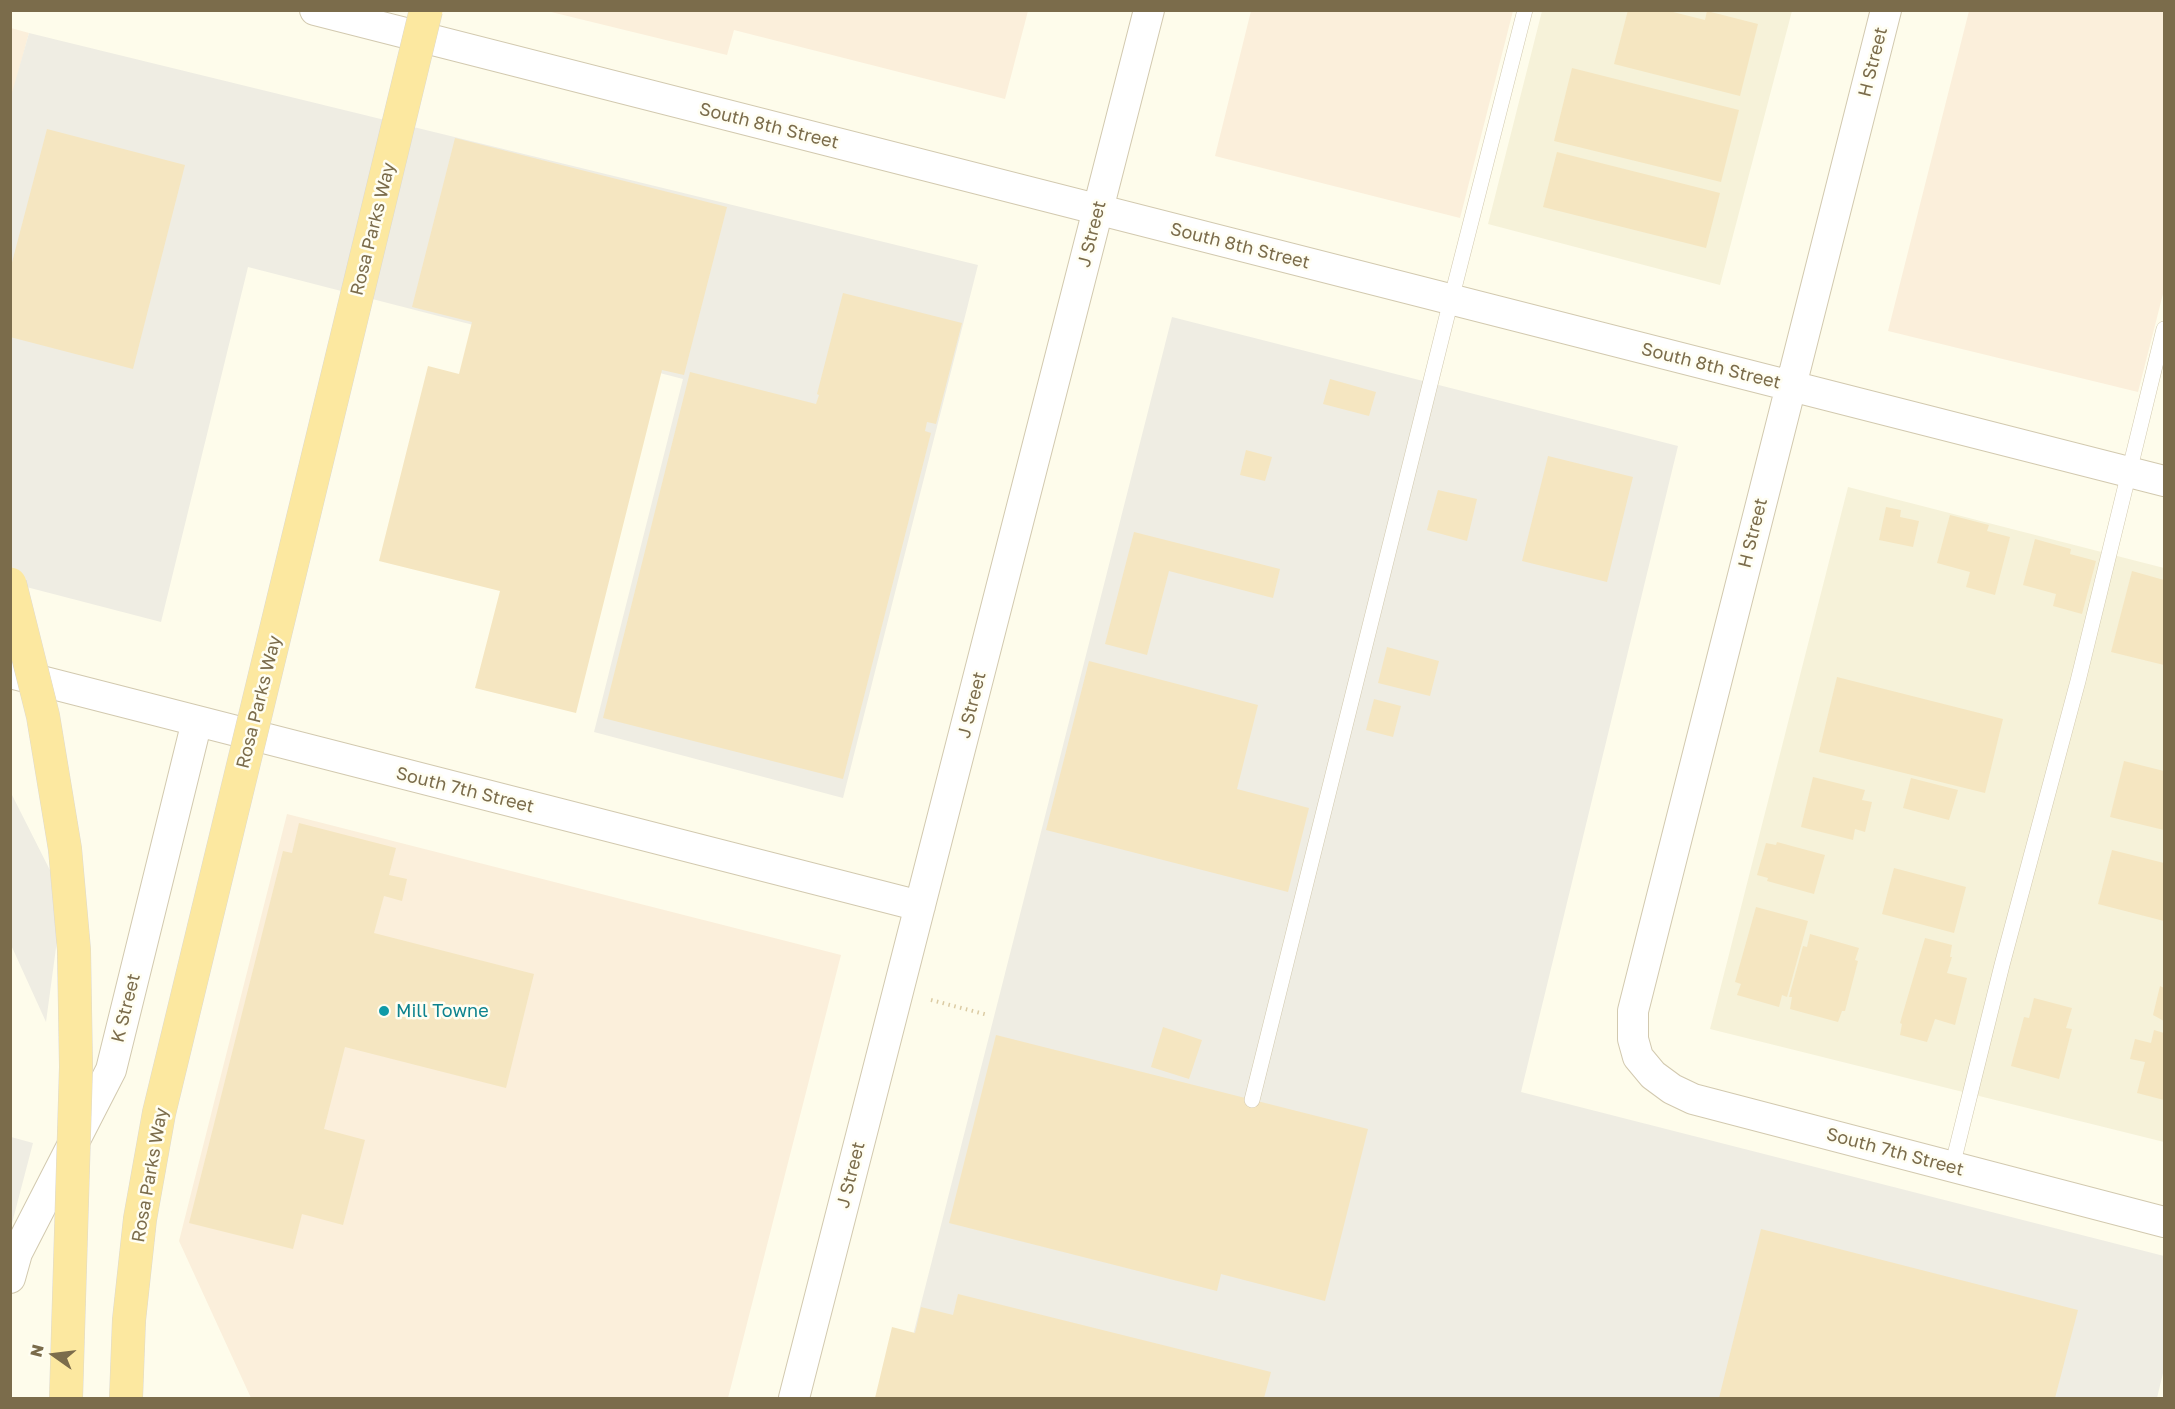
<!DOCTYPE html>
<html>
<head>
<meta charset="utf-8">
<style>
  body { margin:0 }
  #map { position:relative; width:2175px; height:1409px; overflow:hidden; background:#fefceb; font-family:"Golos Text",sans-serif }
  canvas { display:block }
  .frame { position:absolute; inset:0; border:12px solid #7b6c4b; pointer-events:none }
  .north { position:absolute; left:24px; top:1325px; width:60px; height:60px; -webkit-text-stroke:4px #fffef2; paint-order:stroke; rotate:284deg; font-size:16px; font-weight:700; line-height:24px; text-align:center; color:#7b6c4b }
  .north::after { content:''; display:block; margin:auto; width:21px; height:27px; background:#7b6c4b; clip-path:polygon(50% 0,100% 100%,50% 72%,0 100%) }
</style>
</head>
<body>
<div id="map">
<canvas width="2175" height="1409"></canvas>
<div class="frame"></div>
<div class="north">N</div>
</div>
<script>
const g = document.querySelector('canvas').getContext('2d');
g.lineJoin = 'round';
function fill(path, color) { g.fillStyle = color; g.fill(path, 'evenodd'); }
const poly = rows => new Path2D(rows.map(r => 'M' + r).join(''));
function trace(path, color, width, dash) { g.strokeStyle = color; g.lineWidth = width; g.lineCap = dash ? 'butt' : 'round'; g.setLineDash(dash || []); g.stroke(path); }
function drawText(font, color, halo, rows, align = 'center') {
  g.font = font + ' "Golos Text",sans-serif'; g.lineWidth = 5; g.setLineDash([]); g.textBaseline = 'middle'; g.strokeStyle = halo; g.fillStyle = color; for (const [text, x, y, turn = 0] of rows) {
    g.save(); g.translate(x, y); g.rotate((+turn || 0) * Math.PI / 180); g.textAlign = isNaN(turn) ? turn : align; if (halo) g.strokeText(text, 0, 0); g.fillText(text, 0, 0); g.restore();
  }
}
const residential = poly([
  [1542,11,1792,11,1720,285,1488,224],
  [1848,487,2164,568,2164,1142,1710,1029]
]);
const commercial = poly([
  [547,11,1028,11,1005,99,734,30,727,55],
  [1251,11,1513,11,1460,218,1215,156],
  [1969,11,2164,11,2164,290,2138,392,1888,331],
  [11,28,29,33,11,100],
  [287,814,841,955,728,1398,251,1398,179,1241]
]);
const industrial = poly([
  [29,33,978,265,843,798,594,732,683,379,248,267,161,622,11,583,10,100],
  [1172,317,1678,446,1521,1092,2164,1256,2164,1369,2157,1398,897,1398],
  [10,791,63,896,46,1022,11,945],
  [11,1137,33,1143,11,1227,10,1137]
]);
const building = poly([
  [1628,10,1665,10,1705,20,1707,11,1758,24,1740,96,1614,64],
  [1572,68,1739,110,1721,182,1554,141],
  [47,129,185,165,133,369,10,337,10,270],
  [455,138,727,207,684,375,662,370,576,713,475,688,500,591,379,561,428,366,459,374,472,322,412,307],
  [1557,152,1720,193,1706,248,1543,207],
  [843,293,962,323,936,424,927,422,925,431,931,433,843,779,603,718,690,372,816,404,819,395,817,394],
  [1330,379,1376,392,1369,416,1323,404],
  [1246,450,1272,457,1265,481,1240,475],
  [1548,456,1633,477,1607,582,1522,561],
  [1438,490,1477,499,1467,541,1427,530],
  [1886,507,1901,510,1900,517,1919,521,1913,547,1879,540],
  [1950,515,1989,525,1987,531,2010,537,1995,595,1966,587,1970,572,1937,563],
  [1134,532,1280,569,1273,598,1169,571,1147,655,1105,644],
  [2035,539,2071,549,2070,554,2096,561,2082,614,2053,606,2056,594,2023,585],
  [2132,571,2164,580,2164,665,2111,652],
  [1387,647,1439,661,1430,696,1378,683],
  [1089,661,1258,705,1237,789,1309,808,1288,892,1046,830],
  [1837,677,2003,719,1985,793,1819,752],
  [1374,699,1401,706,1393,737,1366,730],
  [2124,761,2164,771,2164,830,2110,817],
  [1813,777,1865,790,1862,800,1872,802,1865,832,1855,829,1853,840,1801,827],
  [1911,778,1958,790,1949,820,1903,808],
  [299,823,396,848,389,875,407,879,402,901,384,896,374,933,534,974,506,1088,345,1047,324,1129,365,1140,343,1225,302,1214,293,1249,189,1223,283,851,292,853],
  [1777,842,1825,855,1814,894,1767,881,1768,878,1757,875,1766,843,1776,845],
  [2112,850,2164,863,2164,921,2098,904],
  [1894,868,1966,887,1954,933,1882,914],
  [1756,907,1808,921,1787,997,1782,995,1779,1007,1737,995,1741,984,1735,982],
  [1810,934,1859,948,1855,960,1858,961,1845,1011,1842,1011,1838,1022,1790,1009,1792,997,1789,997,1803,946,1807,947],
  [1925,938,1952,945,1950,957,1952,957,1947,973,1967,978,1955,1025,1935,1019,1927,1042,1900,1035,1902,1024,1900,1023],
  [2160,986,2164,988,2164,1021,2153,1015],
  [2034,998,2072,1008,2066,1028,2072,1029,2059,1079,2011,1066,2024,1017,2029,1018],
  [1163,1027,1202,1040,1189,1079,1151,1067],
  [2154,1030,2164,1033,2164,1100,2137,1093,2145,1062,2130,1059,2135,1039,2151,1043],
  [996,1035,1368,1129,1325,1301,1221,1274,1217,1291,949,1223],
  [1761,1229,2078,1310,2055,1398,1719,1398],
  [958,1294,1271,1372,1264,1398,875,1398,892,1327,915,1333,921,1307,953,1315]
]);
const path = poly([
  [931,1000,988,1015]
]);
const service = poly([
  [1252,1100,1451,300,1525,10],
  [1952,1167,2002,965,2078,681,2164,329]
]);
const minor = poly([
  [315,10,2164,481],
  [1886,10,1633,1011,1633,1039,1638,1057,1653,1075,1672,1089,1693,1099,2164,1222],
  [10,673,920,906],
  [10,1278,17,1253,111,1070,197,721],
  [794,1398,1149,10]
]);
const trunkBridge = poly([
  [10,584,43,716,65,849,74,950,76,1067,66,1398],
  [126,1398,129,1320,140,1219,159,1113,426,10]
]);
const markers = [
  [384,1011,6,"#0f9aa8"]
];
const streetNames = [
  ["H Street",1873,62,-76],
  ["South 8th Street",769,126,14],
  ["Rosa Parks Way",373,229,-76],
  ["J Street",1092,234,-76],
  ["South 8th Street",1240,246,14],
  ["South 8th Street",1711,366,14],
  ["H Street",1753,533,-76],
  ["Rosa Parks Way",259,702,-76],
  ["J Street",972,705,-76],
  ["South 7th Street",465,790,14],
  ["K Street",126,1008,-76],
  ["South 7th Street",1895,1152,15],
  ["Rosa Parks Way",150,1175,-80],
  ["J Street",851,1175,-76]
];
const cultureNames = [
  ["Mill Towne",396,1011]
];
fill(residential, '#f6f2d9');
fill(commercial, '#fbefdb');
fill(industrial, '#efede3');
fill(building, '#f5e6c1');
trace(service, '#d2c9af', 16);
trace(minor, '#d2c9af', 32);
trace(path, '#dbcba3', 4, [1.5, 4.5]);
trace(service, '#fff', 15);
trace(minor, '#fff', 30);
trace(trunkBridge, '#ddd9d0', 34, []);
trace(trunkBridge, '#fce8a0', 33);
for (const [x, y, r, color] of markers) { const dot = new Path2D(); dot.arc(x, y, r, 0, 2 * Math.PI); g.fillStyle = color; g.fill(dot); trace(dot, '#fffef2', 2); }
drawText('18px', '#7b6c4b', '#fffef2', streetNames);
drawText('18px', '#0d838f', '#fffef2', cultureNames, 'left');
</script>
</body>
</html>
